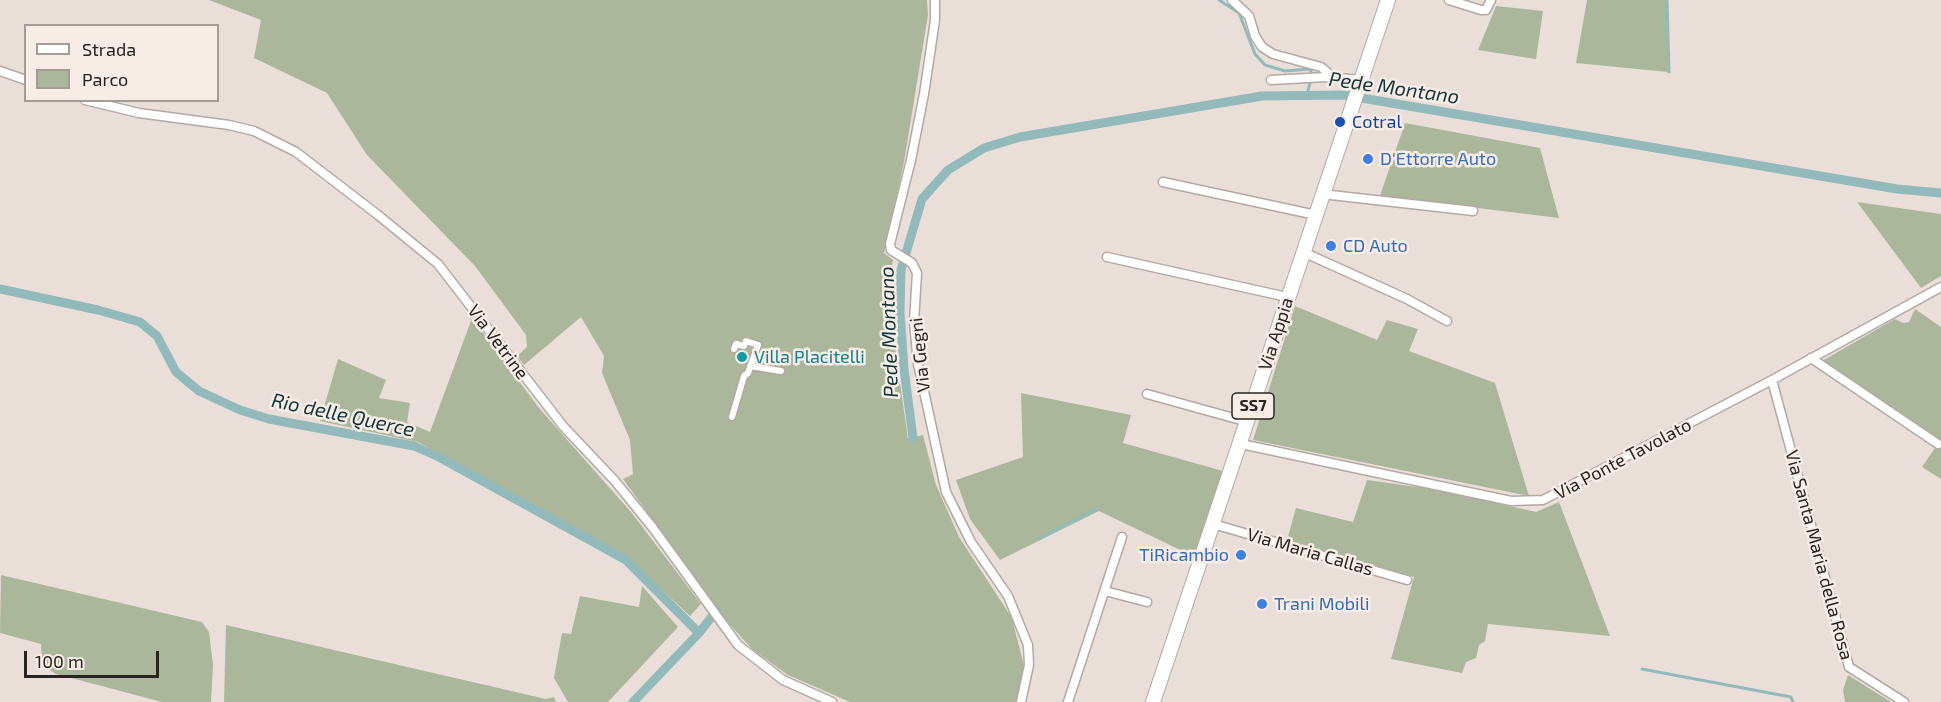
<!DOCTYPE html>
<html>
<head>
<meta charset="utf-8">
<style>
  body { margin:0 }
  #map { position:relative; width:1941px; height:702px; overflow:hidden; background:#eadfd8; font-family:"Exo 2",sans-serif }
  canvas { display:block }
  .legend { position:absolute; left:24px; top:24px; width:195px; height:78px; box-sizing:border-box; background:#f8ece6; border:2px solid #a59c97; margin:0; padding:8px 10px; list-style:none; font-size:18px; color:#282421 }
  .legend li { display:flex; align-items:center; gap:12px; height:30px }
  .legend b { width:30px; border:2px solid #a59c97 }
  .scale { position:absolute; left:24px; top:651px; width:135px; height:27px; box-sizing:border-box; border:3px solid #282421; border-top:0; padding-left:8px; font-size:18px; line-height:21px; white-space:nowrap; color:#282421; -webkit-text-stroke:4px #f8ece6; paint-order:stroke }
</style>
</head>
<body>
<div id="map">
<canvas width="1941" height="702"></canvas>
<ul class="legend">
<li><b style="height:8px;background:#fff"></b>Strada</li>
<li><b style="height:16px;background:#abb79b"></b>Parco</li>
</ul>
<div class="scale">100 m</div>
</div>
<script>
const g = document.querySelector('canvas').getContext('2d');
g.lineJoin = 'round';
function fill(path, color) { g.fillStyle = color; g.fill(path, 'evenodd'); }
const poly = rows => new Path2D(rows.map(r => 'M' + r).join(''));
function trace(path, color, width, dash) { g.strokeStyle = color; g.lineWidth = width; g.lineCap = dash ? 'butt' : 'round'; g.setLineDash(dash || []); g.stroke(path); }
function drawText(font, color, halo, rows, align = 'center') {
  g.font = font + ' "Exo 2",sans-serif'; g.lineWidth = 5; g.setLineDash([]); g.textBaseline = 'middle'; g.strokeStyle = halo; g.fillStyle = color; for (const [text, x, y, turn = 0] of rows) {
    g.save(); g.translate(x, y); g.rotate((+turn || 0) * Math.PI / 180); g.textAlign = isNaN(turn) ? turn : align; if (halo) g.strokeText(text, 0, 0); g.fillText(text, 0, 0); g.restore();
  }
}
const green = poly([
  [209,0,927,0,928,15,904,162,884,253,893,260,887,292,908,439,923,435,936,485,959,537,1012,618,1025,670,1016,702,850,702,788,675,753,650,722,616,623,479,633,474,630,440,602,373,604,356,581,317,524,365,517,356,527,347,526,335,475,266,367,155,327,93,254,58,261,20],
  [1587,0,1666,0,1668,72,1576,63],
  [1496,6,1543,11,1536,59,1478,50],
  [1405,123,1540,148,1559,218,1380,196],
  [1857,202,1941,214,1941,276,1921,288],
  [1295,306,1377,340,1387,320,1418,329,1409,351,1495,383,1529,496,1253,440],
  [1915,309,1941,327,1941,479,1922,467,1939,442,1822,361,1895,319,1903,323,1909,322],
  [472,318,539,408,631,512,701,604,690,616,628,558,418,442,320,421,338,359,386,380,379,398,410,403,407,422,430,432],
  [1021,393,1131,415,1123,443,1223,471,1195,557,1099,511,1000,560,970,519,956,480,1023,457],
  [1367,480,1438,490,1536,512,1559,502,1610,636,1488,624,1485,641,1479,645,1476,658,1466,662,1462,673,1391,659,1414,577,1287,540,1296,508,1353,522],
  [1,575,202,622,209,632,213,665,211,702,162,702,56,674,42,665,41,644,0,633],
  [642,586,678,627,608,702,568,702,554,678,562,633,571,634,580,596,639,607],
  [226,625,546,699,554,697,556,702,224,702],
  [1848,675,1891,702,1845,702,1843,690]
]);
const stream = poly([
  [1219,0,1239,13,1255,54,1265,65,1285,71,1310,69,1312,74,1307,95],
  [1667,0,1669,72],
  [1039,539,1096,509],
  [1642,669,1791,697,1793,702]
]);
const canal = poly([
  [0,289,98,310,140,322,157,336,176,372,199,391,240,410,269,419,414,446,439,457,626,560,699,633],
  [913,438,904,369,900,312,901,270,922,199,948,170,984,148,1020,137,1262,96,1344,95,1897,189,1941,193],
  [633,702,699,633,717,610]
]);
const pedestrian = poly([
  [750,366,781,371],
  [732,417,744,376,748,373,758,345,746,341,744,346,736,344,734,349]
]);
const minor = poly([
  [935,0,935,20,924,94,911,160,890,244,891,250,912,263,917,273,914,322,918,364,946,492,971,542,1008,596,1028,645,1029,665,1021,702],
  [1232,0,1249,16,1255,36,1262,47,1273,54,1321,67,1327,72,1326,77,1362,80],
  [1449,0,1481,10,1486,10,1491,0],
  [0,71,26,80],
  [1271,80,1326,77],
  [85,100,139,113,229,125,254,131,296,152,378,215,438,264,563,426,615,481,653,528,738,645,783,680,832,702],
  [1163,182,1316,215],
  [1322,194,1473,211],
  [1303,252,1407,299,1447,321],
  [1107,257,1287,297],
  [1811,358,1938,444],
  [1772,380,1849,667,1904,702],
  [1147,394,1248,422],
  [1241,444,1511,501,1543,500,1772,380,1941,287],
  [1213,524,1407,580],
  [1105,591,1147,602],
  [1068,702,1122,537]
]);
const primary = poly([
  [1153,702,1388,0]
]);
const markers = [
  [1340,122,6,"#1a4fb4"],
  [1368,159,6,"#3f7fe0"],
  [1331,246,6,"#3f7fe0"],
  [742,357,6,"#0f9aa8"],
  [1241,555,6,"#3f7fe0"],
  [1262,604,6,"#3f7fe0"]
];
const shields = [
  [1253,406,42]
];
const shieldNames = [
  ["SS7",1253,406]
];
const transitNames = [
  ["Cotral",1352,122]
];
const shopNames = [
  ["D'Ettorre Auto",1380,159],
  ["CD Auto",1343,246],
  ["TiRicambio",1229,555,"right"],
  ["Trani Mobili",1274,604]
];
const streetNames = [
  ["Via Appia",1276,334,-72],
  ["Via Vetrine",498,342,53],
  ["Via Gegni",920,355,-96],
  ["Via Ponte Tavolato",1623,459,-28],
  ["Via Maria Callas",1310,552,16],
  ["Via Santa Maria della Rosa",1819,555,75]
];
const cultureNames = [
  ["Villa Placitelli",754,357]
];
const waterNames = [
  ["Pede Montano",1394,88,8],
  ["Pede Montano",889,332,-92],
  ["Rio delle Querce",343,415,12]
];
fill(green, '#abb79b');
trace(stream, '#93baba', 3);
trace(canal, '#93baba', 9);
trace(pedestrian, '#b4a8a3', 9);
trace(minor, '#b4a8a3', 11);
trace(primary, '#b4a8a3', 16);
trace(pedestrian, '#fff', 6);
trace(minor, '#fff', 8);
trace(primary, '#fff', 14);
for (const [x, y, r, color] of markers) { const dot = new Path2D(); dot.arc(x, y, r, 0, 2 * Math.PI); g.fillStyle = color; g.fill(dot); trace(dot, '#f8ece6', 2); }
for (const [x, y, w] of shields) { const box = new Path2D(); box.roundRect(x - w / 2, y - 13, w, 26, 4.5); g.fillStyle = '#f8ece6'; g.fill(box); trace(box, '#282421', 1.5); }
drawText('bold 16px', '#282421', null, shieldNames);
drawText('18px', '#164399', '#f8ece6', transitNames, 'left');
drawText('18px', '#366cbe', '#f8ece6', shopNames, 'left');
drawText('18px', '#282421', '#f8ece6', streetNames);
drawText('18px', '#0d838f', '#f8ece6', cultureNames, 'left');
drawText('italic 20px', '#103738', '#f8ece6', waterNames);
</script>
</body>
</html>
